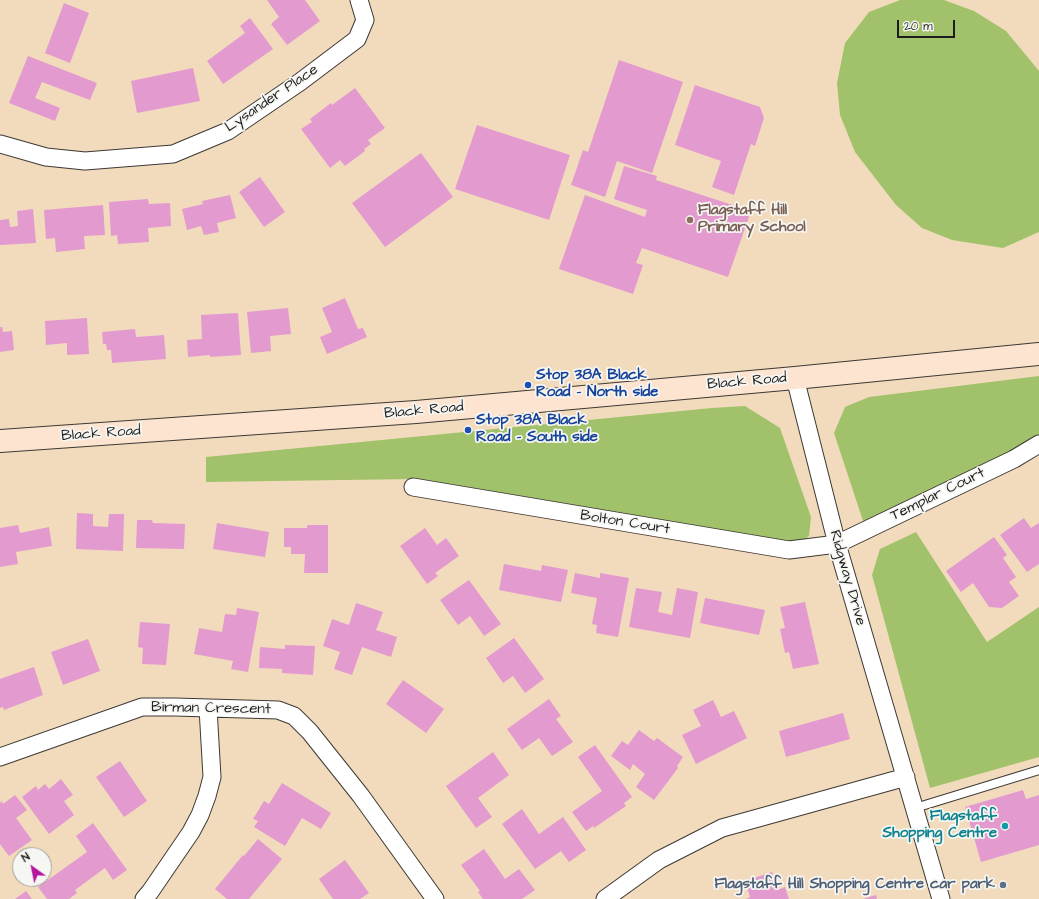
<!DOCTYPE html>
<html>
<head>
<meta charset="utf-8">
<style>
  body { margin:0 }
  #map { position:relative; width:1039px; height:899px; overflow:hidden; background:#f2dbbc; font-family:"Architects Daughter",sans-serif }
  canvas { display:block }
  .north { position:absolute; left:12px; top:847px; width:40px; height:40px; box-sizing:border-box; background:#f6f6f2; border:1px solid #9f9f9c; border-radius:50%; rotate:327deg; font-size:11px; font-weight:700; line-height:16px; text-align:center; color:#1c1c1c }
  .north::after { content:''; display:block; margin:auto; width:14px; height:18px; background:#b5179e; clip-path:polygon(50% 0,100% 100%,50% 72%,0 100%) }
  .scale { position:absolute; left:897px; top:20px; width:58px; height:18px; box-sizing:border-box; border:2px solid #1c1c1c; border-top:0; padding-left:5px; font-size:12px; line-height:14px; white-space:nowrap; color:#1c1c1c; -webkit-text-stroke:3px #f6f6f2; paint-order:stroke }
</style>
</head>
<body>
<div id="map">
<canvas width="1039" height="899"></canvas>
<div class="north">N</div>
<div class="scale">20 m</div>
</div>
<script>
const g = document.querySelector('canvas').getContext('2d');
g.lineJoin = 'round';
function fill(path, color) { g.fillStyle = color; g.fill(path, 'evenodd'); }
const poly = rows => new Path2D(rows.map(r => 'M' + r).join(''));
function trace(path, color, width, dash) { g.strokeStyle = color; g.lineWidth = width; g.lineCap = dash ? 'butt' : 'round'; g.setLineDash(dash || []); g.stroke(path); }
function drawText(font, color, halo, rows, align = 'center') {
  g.font = font + ' "Architects Daughter",sans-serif'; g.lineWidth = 3.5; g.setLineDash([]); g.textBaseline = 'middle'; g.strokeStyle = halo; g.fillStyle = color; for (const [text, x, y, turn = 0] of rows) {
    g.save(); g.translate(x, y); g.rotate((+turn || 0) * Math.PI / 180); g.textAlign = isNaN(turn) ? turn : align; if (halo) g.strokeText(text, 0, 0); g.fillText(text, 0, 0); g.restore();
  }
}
const green = poly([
  [900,0,944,0,974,11,1006,31,1039,71,1039,232,1003,248,952,240,922,228,896,205,855,152,840,115,837,83,845,43,869,12],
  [1039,376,1039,436,1012,453,864,524,834,433,845,407,869,397],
  [745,406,780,428,811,517,809,536,796,545,413,479,206,482,206,457,712,408],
  [916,532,987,642,1039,607,1039,757,930,788,872,575,880,549]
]);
const building = poly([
  [267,0,305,0,320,21,287,45,271,24,279,17],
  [64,3,89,13,70,63,45,53],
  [250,18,273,49,223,84,207,61,245,33,240,26],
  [28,56,97,83,90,100,42,82,35,98,60,108,55,121,9,103],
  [619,60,683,82,652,173,617,161,605,197,571,185,583,150,588,152],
  [193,68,200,101,137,113,131,81],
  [695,85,760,107,764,118,755,146,751,144,734,195,712,187,721,161,675,145],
  [355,88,385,128,368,140,371,144,364,149,365,151,345,166,340,160,330,168,301,129,312,122,310,119,331,103,332,105],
  [477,125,570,155,549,220,455,189],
  [421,153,453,197,385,247,352,203],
  [624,166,657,176,656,180,751,211,728,277,642,248,636,263,643,265,633,294,559,269,585,195,645,217,647,210,614,199],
  [260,177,285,212,264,227,239,192],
  [230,195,236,218,217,223,219,232,204,235,201,226,187,230,182,209,203,204,202,201],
  [148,199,149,204,170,203,171,226,148,228,149,242,118,244,117,235,111,236,109,202],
  [103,205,105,235,84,236,85,249,56,252,55,238,46,239,44,210],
  [33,209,36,243,0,245,0,220,9,219,10,227,18,226,17,211],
  [345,298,358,329,363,328,367,337,327,354,320,337,332,332,322,308],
  [288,308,291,334,270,336,271,351,251,353,247,312],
  [238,313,241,355,210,357,210,355,188,357,187,340,202,339,201,315],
  [87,318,89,354,67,355,67,343,46,345,45,321],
  [0,327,2,327,3,332,12,331,14,350,0,352],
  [135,329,136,337,164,335,166,359,112,363,111,350,107,350,106,344,103,344,102,332],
  [77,513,93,514,93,526,108,527,109,514,124,514,123,551,76,549],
  [1024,518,1031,528,1039,523,1039,564,1027,572,1000,535],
  [137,520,152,520,153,523,185,524,184,549,136,548],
  [217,523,269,532,265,557,213,549],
  [18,525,20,533,49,527,52,546,16,552,18,564,0,567,0,528],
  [307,525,328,525,328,573,304,573,305,554,291,554,291,547,284,547,284,528,307,528],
  [425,528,437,545,446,538,459,556,435,573,438,576,427,584,400,546],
  [994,537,1007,555,1003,558,1016,577,1009,582,1019,596,1002,608,989,607,973,583,961,592,946,571],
  [504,564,541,571,542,565,568,570,561,602,499,590],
  [575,573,600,578,600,573,629,578,618,637,596,633,597,625,592,624,597,598,571,593],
  [469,580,501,624,484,636,470,616,458,625,440,600],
  [636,588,662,592,658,612,672,615,677,588,698,592,690,638,629,627],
  [705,598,765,610,759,635,700,623],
  [805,602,819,664,793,669,789,652,785,653,780,629,785,628,780,607],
  [356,603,383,612,376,630,397,637,391,657,362,647,352,675,334,669,340,652,323,646,332,619,349,625],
  [237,608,259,612,248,672,231,669,233,661,194,654,199,628,222,632,225,614,236,615],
  [140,622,170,624,166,665,142,664,143,648,138,647],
  [514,638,544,679,525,693,513,676,503,683,486,658],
  [88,639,100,671,63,685,51,652],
  [285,645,315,646,313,675,282,673,282,669,259,668,260,647,285,649],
  [34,667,43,695,4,710,3,707,0,708,0,679],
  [403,680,444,709,426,733,386,704],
  [549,699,561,716,556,719,573,742,552,756,539,738,522,750,507,729],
  [713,700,721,717,734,711,747,738,696,764,682,735,701,726,693,710],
  [843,713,850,739,786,757,779,731],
  [639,730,654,741,657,738,683,757,677,766,678,768,654,800,636,787,645,774,633,764,630,770,611,756,622,741,628,745],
  [595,745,632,797,624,803,626,806,594,828,593,826,586,831,572,812,602,791,578,757],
  [493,752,509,775,478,798,492,817,476,828,446,786],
  [120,761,147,801,124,817,96,777],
  [61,779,73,795,64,801,74,815,49,834,22,797,36,786,38,790,45,784,49,789],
  [282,783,331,813,321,829,302,818,285,846,254,827,258,821,253,819,264,801,269,804],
  [1023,790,1026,799,1039,795,1039,845,981,862,965,807],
  [15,795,27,810,16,818,32,840,9,856,0,844,0,803,2,801,3,804],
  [522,809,539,834,563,817,586,850,569,862,561,851,535,869,502,824],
  [93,823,127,870,113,880,105,868,75,890,77,893,69,899,47,899,38,887,87,852,76,836],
  [258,839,282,859,249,899,227,899,215,889,243,855,244,856],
  [484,849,505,879,519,869,535,890,522,899,483,899,478,892,480,891,461,865],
  [345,860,369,893,360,899,333,899,319,879],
  [772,872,778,890,785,887,789,899,746,899,750,897,745,881],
  [26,891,32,899,15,899],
  [876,895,877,899,863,899]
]);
const service = poly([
  [915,808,1039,770]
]);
const minor = poly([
  [0,144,46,157,85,161,173,154,228,131,300,82,357,39,365,20,359,0],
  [795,378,837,544,941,899],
  [413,487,789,550,837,544,1014,459,1039,444],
  [0,757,142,707,175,707,278,710,294,716,310,732,361,796,435,899],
  [144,899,150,892,191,832,200,815,207,796,212,777,208,708],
  [605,899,659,860,722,828,906,777]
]);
const secondary = poly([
  [0,441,416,412,795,378,1039,354]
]);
const markers = [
  [690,220,4,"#8d6e63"],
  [528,385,4,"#1a4fb4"],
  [468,430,4,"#1a4fb4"],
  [1005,826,4,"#0f9aa8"],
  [1003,885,4,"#5c6f8a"]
];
const streetNames = [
  ["Lysander Place",272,99,-34],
  ["Black Road",747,382,-5],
  ["Black Road",424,411,-5],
  ["Black Road",101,434,-4],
  ["Templar Court",938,495,-26],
  ["Bolton Court",625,523,9],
  ["Ridgway Drive",847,578,74],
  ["Birman Crescent",211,709,1]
];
const educationNames = [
  ["Flagstaff Hill",698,211],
  ["Primary School",698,228]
];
const transitNames = [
  ["Stop 38A Black",536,376],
  ["Road - North side",536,393],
  ["Stop 38A Black",476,421],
  ["Road - South side",476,438]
];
const cultureNames = [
  ["Flagstaff",997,817],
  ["Shopping Centre",997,834]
];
const serviceNames = [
  ["Flagstaff Hill Shopping Centre car park",995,885]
];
fill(green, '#a1c26b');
fill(building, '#e39ace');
trace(service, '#3c3934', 10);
trace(minor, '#3c3934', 19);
trace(secondary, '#3c3934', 24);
trace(service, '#fff', 8);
trace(minor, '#fff', 17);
trace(secondary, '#fde4d1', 22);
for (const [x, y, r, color] of markers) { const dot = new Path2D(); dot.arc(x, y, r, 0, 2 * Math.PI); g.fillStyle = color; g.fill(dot); trace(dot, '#f6f6f2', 1.5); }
drawText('15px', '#1c1c1c', '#f6f6f2', streetNames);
drawText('bold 15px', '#785e54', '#f6f6f2', educationNames, 'left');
drawText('bold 15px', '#164399', '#f6f6f2', transitNames, 'left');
drawText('bold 15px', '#0d838f', '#f6f6f2', cultureNames, 'right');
drawText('bold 15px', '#4e5e75', '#f6f6f2', serviceNames, 'right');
</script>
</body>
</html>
